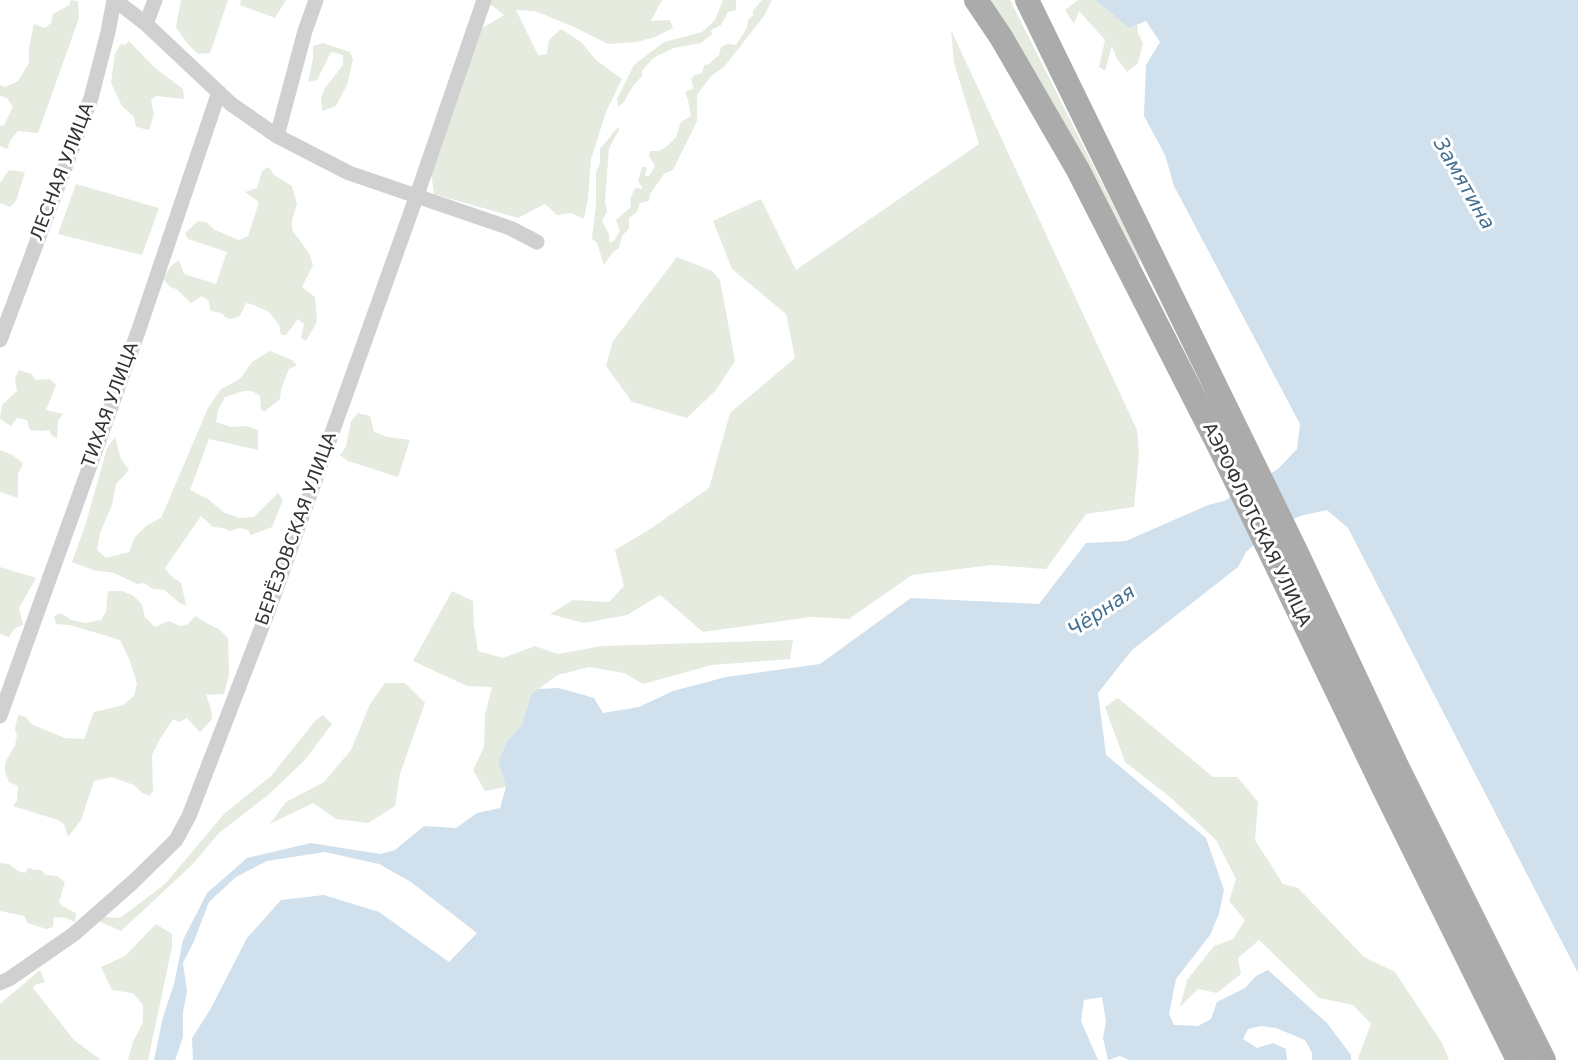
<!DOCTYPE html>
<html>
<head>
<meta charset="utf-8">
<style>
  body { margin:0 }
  canvas { display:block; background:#fff }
</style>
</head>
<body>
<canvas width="1578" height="1060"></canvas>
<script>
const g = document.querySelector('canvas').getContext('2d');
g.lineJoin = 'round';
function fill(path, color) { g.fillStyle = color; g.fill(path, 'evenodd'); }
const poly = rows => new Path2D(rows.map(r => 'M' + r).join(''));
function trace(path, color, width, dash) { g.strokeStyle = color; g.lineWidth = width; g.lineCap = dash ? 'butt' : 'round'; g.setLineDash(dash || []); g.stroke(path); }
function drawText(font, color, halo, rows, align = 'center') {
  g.font = font + ' "DejaVu Sans",sans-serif'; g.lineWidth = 6; g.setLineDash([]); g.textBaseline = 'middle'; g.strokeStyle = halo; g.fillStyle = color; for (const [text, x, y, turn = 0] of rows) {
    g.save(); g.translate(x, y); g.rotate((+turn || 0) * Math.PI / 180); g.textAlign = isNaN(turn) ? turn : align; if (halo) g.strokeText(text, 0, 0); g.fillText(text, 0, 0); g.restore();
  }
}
const green = poly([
  [71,0,78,1,79,18,38,133,18,131,11,139,7,149,0,146,0,126,4,125,13,107,7,98,0,96,0,85,5,87,18,81,29,63,29,47,34,24,45,28,51,23,53,14,69,5],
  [181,0,228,0,210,53,198,54,186,42,176,27],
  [241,0,286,0,275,18,240,5],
  [491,0,662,0,651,21,670,20,673,28,655,37,637,42,608,44,574,27,535,11,516,10,538,55,547,54,549,40,561,29,581,42,596,60,622,79,606,112,591,159,588,198,584,219,571,213,557,215,545,204,518,218,434,194,431,172,482,28,504,15,490,4],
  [723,0,736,0,736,10,728,12,721,25,711,30,712,34,701,43,674,48,653,58,642,71,642,76,633,86,624,102,618,107,617,99,634,65,664,42,702,32,715,20],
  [762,0,772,0,764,16,724,67,711,76,697,95,697,121,673,170,664,174,650,194,649,201,640,203,637,212,629,218,629,228,622,236,619,248,612,253,604,265,597,243,592,239,596,205,596,172,600,163,600,149,618,127,619,130,609,148,605,201,607,211,602,221,609,234,609,243,614,241,620,230,616,220,631,207,630,199,635,188,643,189,638,181,642,167,647,167,645,176,649,176,655,166,649,156,650,151,659,151,666,147,676,137,681,122,691,116,688,100,685,93,688,90,694,89,691,79,695,75,702,73,704,65,709,64,719,55,721,47,728,44,736,45,747,28,748,20,753,15,753,11],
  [988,0,1010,0,1140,259,1138,265],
  [1078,0,1095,0,1129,28,1137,25,1138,33,1143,43,1138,63,1127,72,1117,59,1112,46,1105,71,1099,67,1105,40,1079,11,1074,24,1065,10],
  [951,30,1137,430,1139,454,1134,507,1086,514,1046,569,991,565,912,575,849,619,811,617,703,632,660,595,627,615,584,623,550,614,573,600,609,602,624,586,615,550,650,529,709,488,730,413,795,358,786,314,732,269,713,221,761,199,796,270,979,144,954,63],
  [129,41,155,68,183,89,184,99,156,96,151,100,154,114,149,130,136,127,134,117,122,106,111,83,115,53,121,44,125,45],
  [323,43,350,52,353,59,347,85,336,106,322,111,321,98,325,88,343,65,343,55,331,52,317,80,308,82,313,59,313,46],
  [269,167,274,175,292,186,297,204,292,220,292,230,309,253,313,265,302,287,315,297,317,322,306,341,301,338,304,324,298,319,286,335,281,335,279,325,269,312,254,305,246,303,240,316,232,319,226,318,222,313,210,311,209,301,202,296,191,303,176,289,170,287,163,279,171,266,179,260,184,274,216,284,227,252,188,239,185,233,198,221,206,222,215,230,239,240,248,236,259,202,245,192,257,188,262,171],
  [9,170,25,172,16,201,10,207,0,203,0,183],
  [76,184,159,208,142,255,58,234],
  [677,257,712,271,720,280,735,361,716,390,687,418,632,402,606,366,613,341],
  [270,351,292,360,297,365,289,369,281,389,280,399,265,411,261,410,260,396,252,391,244,391,225,397,218,410,216,422,231,427,247,426,258,430,258,450,209,439,190,490,208,499,225,513,240,518,254,517,278,493,283,500,272,527,251,535,248,530,240,528,230,531,224,528,213,527,201,516,165,568,171,576,181,583,186,605,181,604,164,590,153,589,144,583,137,584,114,573,93,570,72,562,86,523,107,448,115,437,121,459,129,470,116,484,112,505,100,533,97,550,106,558,129,552,135,537,147,525,161,518,208,408,221,389,240,379,252,362],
  [19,370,32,374,35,380,50,379,56,385,46,410,63,414,58,421,57,438,52,436,49,430,43,431,30,430,27,420,17,418,11,426,0,419,2,405,17,391,15,378],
  [358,413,370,416,374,432,388,437,410,440,398,477,348,461,340,455,346,447,351,421],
  [0,450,12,455,23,463,18,474,18,498,0,492],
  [0,567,36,578,19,608,23,625,15,628,9,637,0,634],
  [108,591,122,591,134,596,142,605,145,617,155,627,169,621,180,626,187,625,195,616,212,626,219,629,228,638,229,674,224,694,206,695,211,709,212,719,200,732,187,718,179,722,173,719,160,739,152,755,153,791,150,796,142,793,134,785,111,777,94,781,81,820,68,837,64,824,58,820,13,806,17,801,18,786,9,782,5,772,5,763,15,745,17,736,15,729,18,715,26,717,31,724,65,738,84,739,94,712,123,705,134,696,137,684,130,661,120,640,70,625,56,624,54,616,61,613,71,620,85,623,101,620,106,612],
  [452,591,473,601,474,626,478,651,503,658,535,646,558,654,602,646,793,640,790,659,712,665,643,684,624,673,589,667,558,675,531,694,522,725,507,741,498,762,506,787,485,791,473,770,484,747,485,715,492,687,467,686,413,661],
  [385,683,405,683,425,703,400,774,395,806,368,823,336,819,313,803,270,824,286,802,324,782,351,750,370,704],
  [1118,698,1213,777,1237,777,1258,802,1255,840,1283,884,1298,888,1364,957,1395,972,1442,1043,1449,1060,1359,1060,1358,1058,1371,1024,1353,1005,1319,998,1259,940,1238,958,1241,974,1217,993,1198,989,1180,1007,1187,980,1214,946,1233,939,1245,920,1229,901,1236,879,1216,840,1170,797,1125,762,1105,707],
  [323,715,332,724,305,760,268,795,219,833,192,865,121,931,88,916,120,918,165,884,224,814,271,776,315,721],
  [0,863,9,864,18,871,25,873,28,868,35,870,41,870,46,875,57,876,65,882,59,902,62,906,76,913,75,922,66,918,54,917,53,927,46,929,28,923,24,916,0,911],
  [156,924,172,934,172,947,148,1060,128,1060,133,1042,143,1022,143,1005,133,993,112,990,101,967,125,956],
  [40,970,45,982,35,985,33,988,74,1040,101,1060,0,1060,0,1004]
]);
const water = poly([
  [1095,0,1578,0,1578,973,1348,528,1327,510,1300,516,1271,529,1246,552,1238,567,1132,650,1098,693,1106,755,1206,838,1224,890,1219,914,1210,935,1176,979,1169,1014,1174,1025,1198,1026,1211,1019,1217,1002,1245,988,1256,976,1268,970,1327,1023,1351,1055,1351,1060,1312,1060,1312,1053,1305,1040,1276,1028,1261,1026,1248,1029,1243,1039,1257,1048,1273,1043,1286,1049,1287,1060,1129,1060,1120,1056,1108,1060,1103,1038,1106,1021,1102,997,1084,1000,1081,1021,1098,1060,193,1060,192,1038,210,1010,247,938,281,900,324,895,379,912,449,962,477,933,411,882,379,864,325,852,267,861,236,877,209,902,194,941,183,963,187,991,183,1012,183,1037,175,1060,154,1060,163,1017,174,984,183,940,207,893,247,858,311,843,380,854,395,850,424,826,456,828,477,813,500,808,506,787,498,762,507,741,522,725,531,694,538,689,559,688,594,698,603,713,639,707,673,691,726,677,820,664,911,598,1039,604,1086,543,1126,541,1208,505,1224,501,1278,469,1297,449,1300,424,1174,186,1165,155,1144,116,1146,65,1160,42,1146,21,1129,28]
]);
const street = poly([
  [115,0,146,24,231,104,277,136,349,173,510,228,537,242],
  [146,24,155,0],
  [277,136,305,31,316,0],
  [0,340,91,98,108,32,114,0],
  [0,716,139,329,219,92],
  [0,983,9,979,74,934,133,882,176,840,189,816,270,606,417,195,484,0]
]);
const primary = poly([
  [976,0,1001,37,1078,170,1222,452,1383,787,1518,1060],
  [1027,0,1295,549,1398,768,1544,1060]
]);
const streetNames = [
  ["ЛЕСНАЯ УЛИЦА",63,172,-69],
  ["ТИХАЯ УЛИЦА",111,405,-70],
  ["АЭРОФЛОТСКАЯ УЛИЦА",1256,525,64],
  ["БЕРЁЗОВСКАЯ УЛИЦА",297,529,-70]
];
const waterNames = [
  ["Замятина",1463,184,60],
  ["Чёрная",1102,612,-34]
];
fill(green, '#e5ebdf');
fill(water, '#d0e0ec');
trace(street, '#d0d0d0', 15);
trace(primary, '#ababab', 24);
drawText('18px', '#333', '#fff', streetNames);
drawText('italic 20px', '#447092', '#fff', waterNames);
</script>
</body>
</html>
